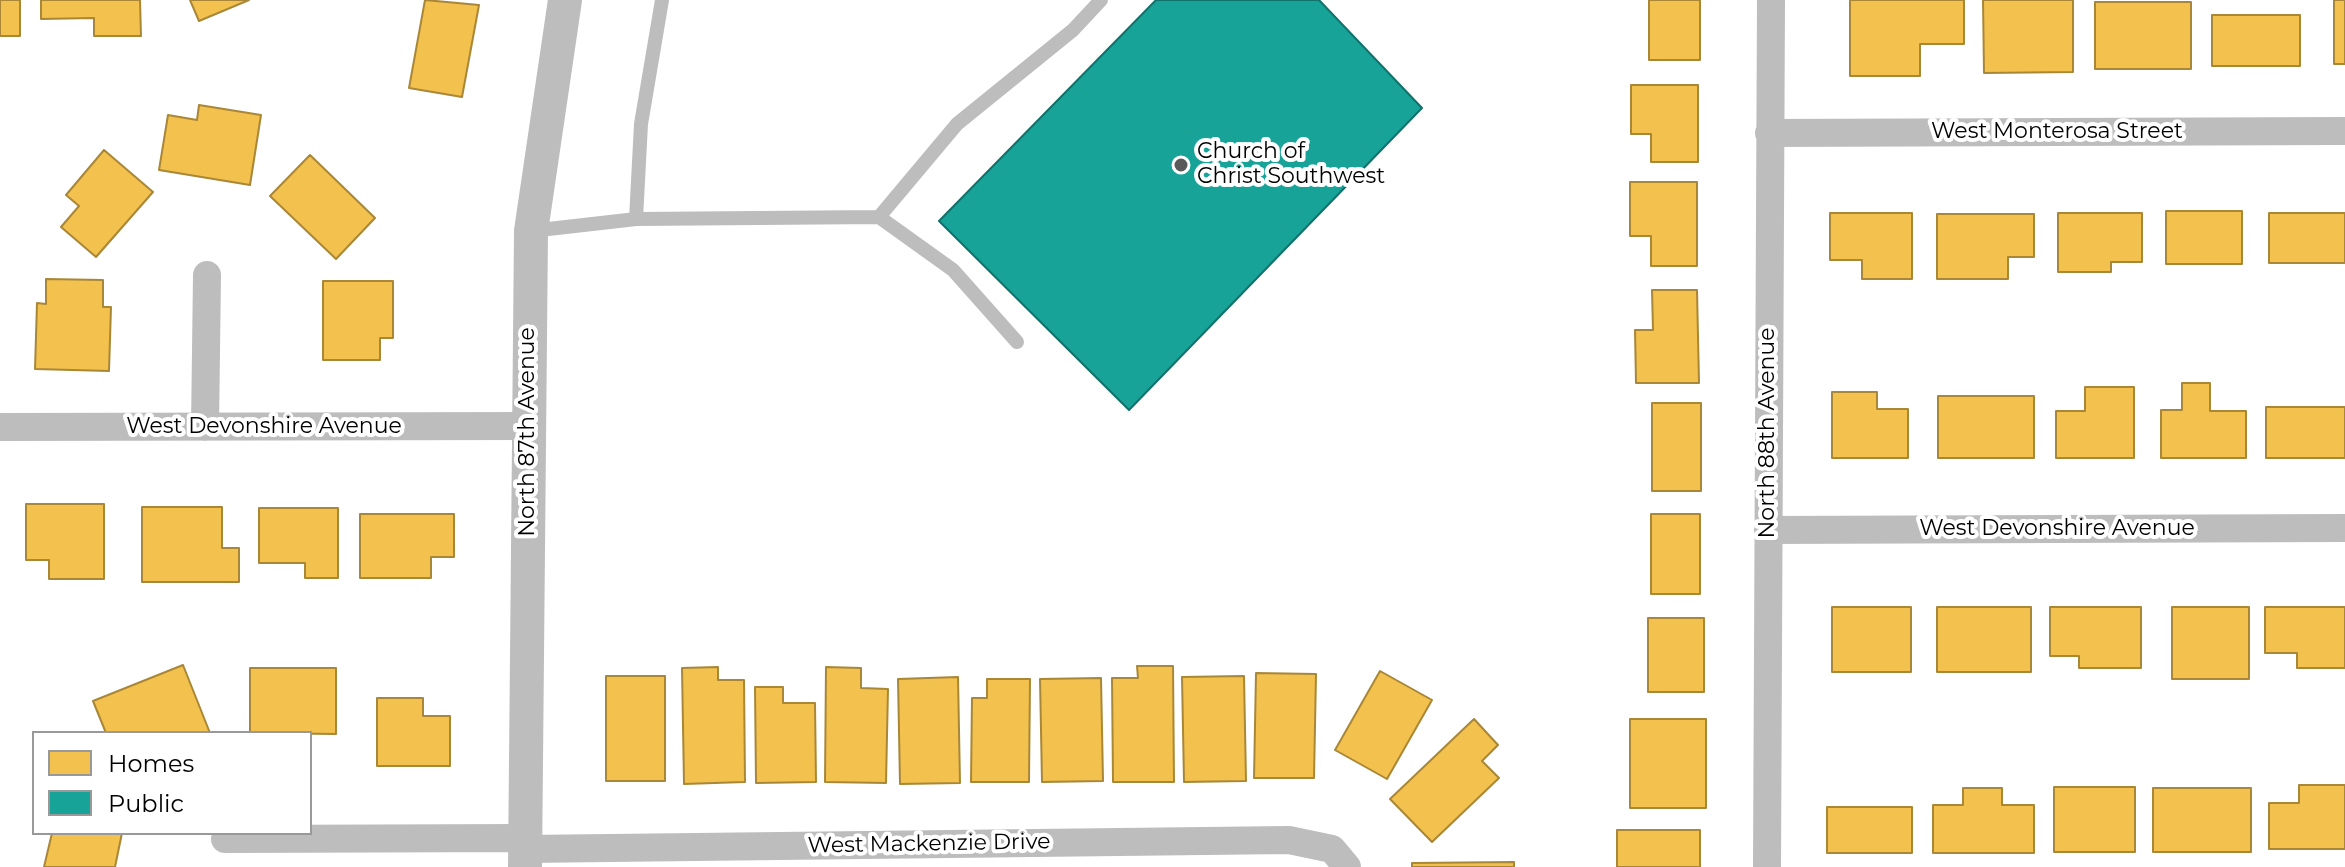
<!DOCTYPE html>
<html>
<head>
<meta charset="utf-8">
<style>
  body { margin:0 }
  #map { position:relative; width:2345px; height:867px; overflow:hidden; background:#fff; font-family:Montserrat,sans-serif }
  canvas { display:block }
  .legend { position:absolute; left:32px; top:731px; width:280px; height:104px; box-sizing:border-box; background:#fff; border:2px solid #999; margin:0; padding:10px 14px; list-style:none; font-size:24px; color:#000 }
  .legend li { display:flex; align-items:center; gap:16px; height:40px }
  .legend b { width:40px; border:2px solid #999 }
</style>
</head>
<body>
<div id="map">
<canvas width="2345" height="867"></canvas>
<ul class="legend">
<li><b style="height:22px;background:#f2c14e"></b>Homes</li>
<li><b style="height:22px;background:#17a398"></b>Public</li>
</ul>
</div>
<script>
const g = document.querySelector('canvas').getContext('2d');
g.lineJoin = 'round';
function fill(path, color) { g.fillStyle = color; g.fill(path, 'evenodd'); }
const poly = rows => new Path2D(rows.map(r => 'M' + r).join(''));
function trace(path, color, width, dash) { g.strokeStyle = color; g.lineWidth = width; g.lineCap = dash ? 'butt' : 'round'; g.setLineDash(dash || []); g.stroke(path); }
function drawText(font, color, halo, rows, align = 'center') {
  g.font = font + ' Montserrat,sans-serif'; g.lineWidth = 8; g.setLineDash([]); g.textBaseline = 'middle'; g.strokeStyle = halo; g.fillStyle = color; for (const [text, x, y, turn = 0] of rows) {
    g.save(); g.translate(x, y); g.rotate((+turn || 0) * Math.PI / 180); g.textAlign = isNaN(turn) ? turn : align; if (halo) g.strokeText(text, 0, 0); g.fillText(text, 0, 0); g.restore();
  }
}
const homes = poly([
  [0,0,20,0,20,36,0,36,0,0],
  [41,0,140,0,141,36,94,36,94,18,41,19,41,0],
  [190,0,249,0,199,21,190,0],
  [425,0,479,5,462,97,409,88,425,0],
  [1649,0,1700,0,1700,60,1649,60,1649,0],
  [1850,0,1964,0,1964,44,1920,44,1920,76,1850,76,1850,0],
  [1983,0,2073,0,2073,72,1984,73,1983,0],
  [2334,0,2345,0,2345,64,2334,64,2334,0],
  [2095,2,2191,2,2191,69,2095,69,2095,2],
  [2212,15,2300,15,2300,66,2212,66,2212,15],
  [1631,85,1698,85,1698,162,1651,162,1651,134,1631,134,1631,85],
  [199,105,261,115,250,185,159,170,168,115,197,120,199,105],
  [104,150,153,192,96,257,61,227,79,206,66,195,104,150],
  [310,155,375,218,336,259,270,196,310,155],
  [1630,182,1697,182,1697,266,1651,266,1651,236,1630,236,1630,182],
  [2166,211,2242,211,2242,264,2166,264,2166,211],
  [1830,213,1912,213,1912,279,1862,279,1862,260,1830,260,1830,213],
  [2058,213,2142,213,2142,262,2111,262,2111,272,2058,272,2058,213],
  [2269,213,2345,213,2345,263,2269,263,2269,213],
  [1937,214,2034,214,2034,257,2008,257,2008,279,1937,279,1937,214],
  [46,279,103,280,103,307,111,307,109,371,35,369,37,303,46,304,46,279],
  [323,281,393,281,393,338,380,338,380,360,323,360,323,281],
  [1652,290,1697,290,1699,383,1636,383,1635,330,1653,330,1652,290],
  [2182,383,2210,383,2210,411,2246,411,2246,458,2161,458,2161,410,2182,410,2182,383],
  [2085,387,2134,387,2134,458,2056,458,2056,411,2085,411,2085,387],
  [1832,392,1877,392,1877,409,1908,409,1908,458,1832,458,1832,392],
  [1938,396,2034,396,2034,458,1938,458,1938,396],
  [1652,403,1701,403,1701,491,1652,491,1652,403],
  [2266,407,2345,407,2345,458,2266,458,2266,407],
  [26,504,104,504,104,579,49,579,49,560,26,560,26,504],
  [142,507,222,507,222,548,239,548,239,582,142,582,142,507],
  [259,508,338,508,338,578,305,578,305,563,259,563,259,508],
  [360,514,454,514,454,557,431,557,431,578,360,578,360,514],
  [1651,514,1700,514,1700,594,1651,594,1651,514],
  [1832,607,1911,607,1911,672,1832,672,1832,607],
  [1937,607,2031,607,2031,672,1937,672,1937,607],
  [2050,607,2141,607,2141,668,2079,668,2079,656,2050,656,2050,607],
  [2172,607,2249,607,2249,679,2172,679,2172,607],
  [2265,607,2345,607,2345,668,2297,668,2297,653,2265,653,2265,607],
  [1648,618,1704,618,1704,692,1648,692,1648,618],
  [183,665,210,733,106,733,93,701,183,665],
  [1137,666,1173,666,1174,782,1113,782,1112,678,1138,678,1137,666],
  [718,667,718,680,744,680,745,782,684,784,682,668,718,667],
  [826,667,861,668,861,688,888,689,886,783,825,782,826,667],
  [250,668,336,668,336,734,250,733,250,668],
  [1380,671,1432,700,1387,779,1335,750,1380,671],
  [1256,673,1316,674,1314,778,1254,778,1256,673],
  [606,676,665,676,665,781,606,781,606,676],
  [1244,676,1246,781,1184,782,1182,677,1244,676],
  [958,677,960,783,900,784,898,679,958,677],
  [1101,678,1103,781,1042,782,1040,679,1101,678],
  [987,679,1030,679,1029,782,971,782,972,698,987,698,987,679],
  [755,687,783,687,783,703,815,703,816,782,756,783,755,687],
  [377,698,423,698,423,716,450,716,450,766,377,766,377,698],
  [1474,719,1498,745,1482,761,1499,778,1432,842,1390,799,1474,719],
  [1630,719,1706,719,1706,808,1630,808,1630,719],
  [2299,785,2345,785,2345,849,2269,849,2269,803,2299,803,2299,785],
  [2054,787,2135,787,2135,852,2054,852,2054,787],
  [1963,788,2002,788,2002,805,2034,805,2034,853,1933,853,1933,805,1963,805,1963,788],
  [2153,788,2251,788,2251,852,2153,852,2153,788],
  [1827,807,1912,807,1912,853,1827,853,1827,807],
  [1617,830,1700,830,1700,867,1617,867,1617,830],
  [52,833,122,833,115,867,44,867,52,833],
  [1514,862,1514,867,1412,867,1412,863,1514,862]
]);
const public = poly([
  [1156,0,1319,0,1422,108,1129,410,939,221,1156,0]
]);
const service = poly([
  [879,217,957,124,1073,30,1101,0],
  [636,219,641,124,662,0],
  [531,231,636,219,879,217,953,270,1017,342]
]);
const minor = poly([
  [1769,133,2345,131],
  [0,427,529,426],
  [205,427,207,275],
  [1768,530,2345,528],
  [225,839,525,838],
  [525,849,1289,840,1332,849,1347,867],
  [1767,867,1771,0]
]);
const tertiary = poly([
  [525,867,531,231,565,0]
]);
const markers = [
  [1181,165,8,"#595959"]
];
const streetNames = [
  ["West Monterosa Street",2057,132],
  ["West Devonshire Avenue",264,427],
  ["North 87th Avenue",528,432,-90],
  ["North 88th Avenue",1768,433,-90],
  ["West Devonshire Avenue",2057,529],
  ["West Mackenzie Drive",929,844,-1]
];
const poiNames = [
  ["Church of",1197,152],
  ["Christ Southwest",1197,177]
];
fill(homes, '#f2c14e');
trace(homes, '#a98737', 2);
fill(public, '#17a398');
trace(public, '#10726a', 2);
trace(service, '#bdbdbd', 14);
trace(minor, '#bdbdbd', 28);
trace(tertiary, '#bdbdbd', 34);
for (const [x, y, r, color] of markers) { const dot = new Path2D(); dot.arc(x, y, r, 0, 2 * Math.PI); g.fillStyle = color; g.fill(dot); trace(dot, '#fff', 3); }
drawText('22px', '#000', '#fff', streetNames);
drawText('22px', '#000', '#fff', poiNames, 'left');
</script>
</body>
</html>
